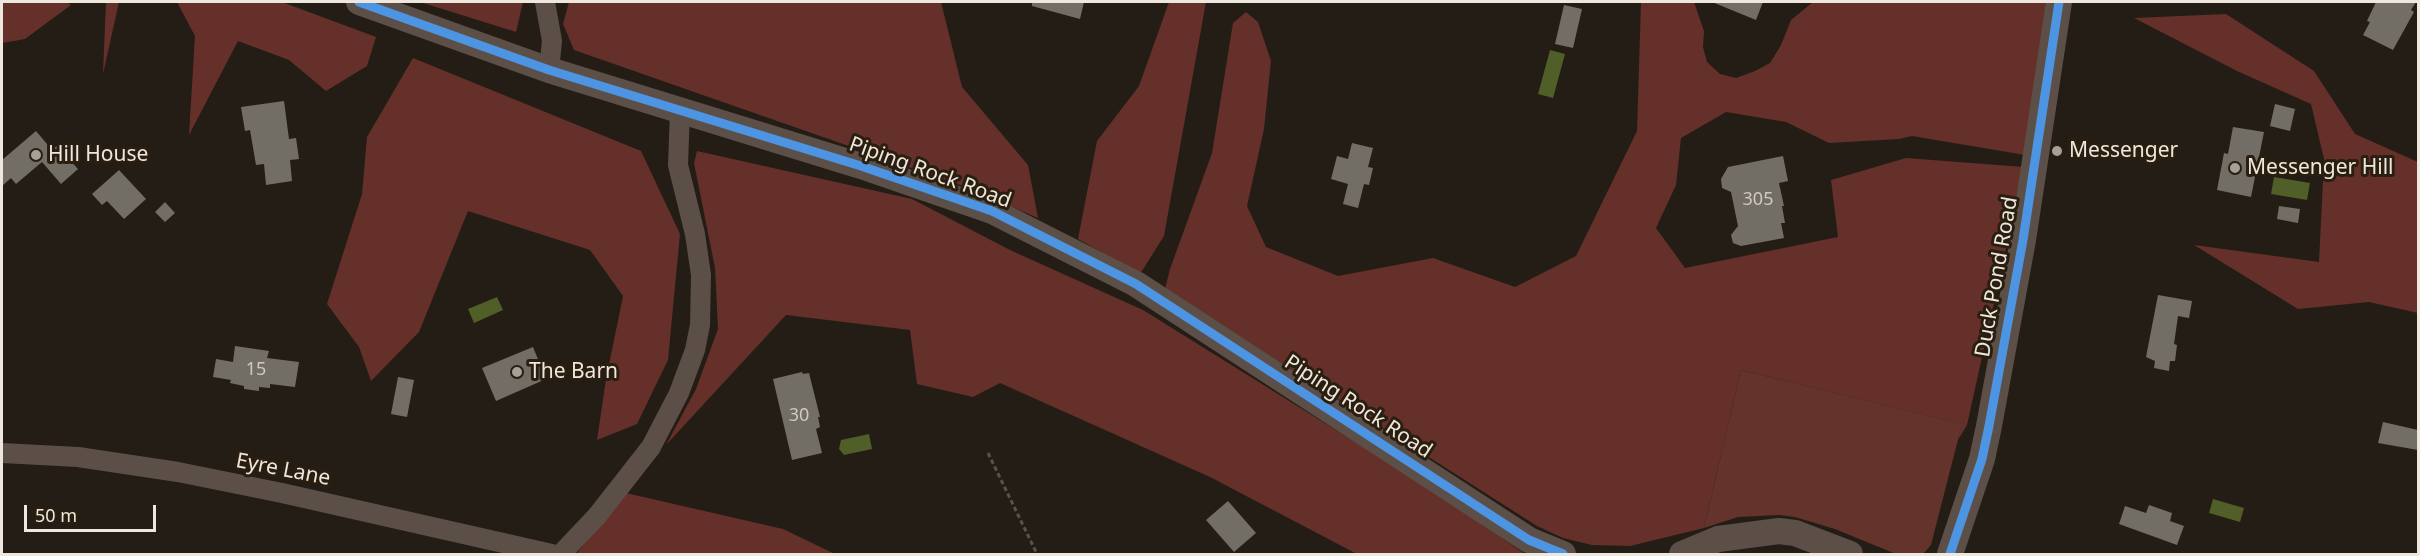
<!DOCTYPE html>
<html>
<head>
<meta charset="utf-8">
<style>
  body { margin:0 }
  #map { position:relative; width:2420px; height:556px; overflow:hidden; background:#231d15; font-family:"Noto Sans",sans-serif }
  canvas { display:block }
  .frame { position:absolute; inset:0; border:3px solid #eee7dd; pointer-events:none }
  .scale { position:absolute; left:24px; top:505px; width:132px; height:27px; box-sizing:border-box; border:3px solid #eee7dd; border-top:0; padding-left:8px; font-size:18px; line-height:21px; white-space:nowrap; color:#eee7dd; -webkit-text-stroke:4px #291e0f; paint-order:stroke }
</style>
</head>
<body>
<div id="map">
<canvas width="2420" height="556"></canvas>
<div class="frame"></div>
<div class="scale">50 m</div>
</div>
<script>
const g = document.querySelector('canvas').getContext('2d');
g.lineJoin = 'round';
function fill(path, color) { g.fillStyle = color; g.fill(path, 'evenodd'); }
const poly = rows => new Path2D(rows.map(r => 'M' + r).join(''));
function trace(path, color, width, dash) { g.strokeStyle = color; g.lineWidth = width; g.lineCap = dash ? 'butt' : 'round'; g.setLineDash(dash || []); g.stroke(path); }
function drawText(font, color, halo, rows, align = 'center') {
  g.font = font + ' "Noto Sans",sans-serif'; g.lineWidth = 6; g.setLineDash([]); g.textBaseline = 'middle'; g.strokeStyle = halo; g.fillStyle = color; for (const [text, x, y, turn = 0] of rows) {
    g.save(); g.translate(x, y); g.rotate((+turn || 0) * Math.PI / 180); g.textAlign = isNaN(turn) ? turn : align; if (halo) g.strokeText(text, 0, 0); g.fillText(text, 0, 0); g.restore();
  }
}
const green = poly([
  [1741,370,1962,424,1931,545,1923,554,1896,554,1835,529,1795,517,1779,515,1738,517,1704,528]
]);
const forest = poly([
  [2,2,67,2,71,5,25,39,2,43],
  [106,2,119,2,103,74],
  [177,2,282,2,376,37,367,66,326,91,289,60,238,41,189,135,195,36],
  [420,2,523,2,516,32],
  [569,2,941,2,962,87,1028,165,1038,218,966,187,574,50,563,24],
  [1169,2,1206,2,1164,236,1140,274,1078,239,1097,141,1139,86],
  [1641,2,1694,2,1704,31,1703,47,1707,62,1720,74,1736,78,1755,71,1770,63,1781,45,1791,20,1813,2,2046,2,2025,155,1912,136,1899,139,1829,143,1786,122,1726,112,1681,138,1676,185,1656,228,1685,268,1838,237,1831,180,1906,158,2024,167,1967,425,1958,440,1961,424,1741,370,1704,528,1630,546,1592,545,1563,538,1537,526,1165,289,1170,269,1212,153,1233,23,1246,12,1258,22,1271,61,1264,129,1247,206,1266,247,1338,276,1433,258,1515,287,1576,256,1637,131],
  [2226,14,2314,71,2355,134,2418,162,2418,313,2369,302,2298,309,2194,245,2319,262,2324,159,2311,104,2237,71,2134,18],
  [413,58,641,151,680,234,668,360,637,424,597,440,606,379,623,296,590,250,468,211,419,332,371,381,359,347,327,304,362,194,367,137],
  [697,151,912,199,1010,250,1143,310,1434,491,1525,554,1357,554,1210,477,1000,383,973,397,917,384,910,330,786,315,666,445,696,389,718,329,715,268,694,163],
  [626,493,783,529,835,554,576,554]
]);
const water = poly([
  [1550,50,1565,54,1553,98,1538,94],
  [2274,177,2310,183,2307,200,2271,194],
  [497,297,503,310,474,323,468,309],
  [869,434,872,449,844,455,839,449,841,440],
  [2213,499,2244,508,2240,522,2209,513]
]);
const building = poly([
  [1032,2,1084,2,1080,19,1032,6],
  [1712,2,1763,2,1756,20],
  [2376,2,2416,2,2411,10,2414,12,2393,50,2363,35,2370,22,2367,21],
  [1564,5,1582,9,1573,48,1555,44],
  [284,101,289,139,296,138,299,159,290,160,292,181,266,185,264,164,256,165,250,130,245,131,241,107],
  [2275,104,2295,109,2290,131,2270,126],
  [2233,127,2264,132,2251,197,2217,190,2224,153,2228,154],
  [36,131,52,150,57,146,78,169,61,184,42,162,16,184,11,178,2,186,2,160],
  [1352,143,1373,148,1368,167,1373,168,1369,185,1364,184,1358,208,1343,204,1348,184,1331,179,1337,156,1348,159],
  [1783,156,1788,181,1779,183,1784,206,1782,206,1785,223,1781,223,1784,238,1741,246,1733,243,1731,235,1738,226,1731,192,1722,188,1721,179,1728,167],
  [119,170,146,199,124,219,107,201,102,205,92,194],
  [165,202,175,213,165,222,155,212],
  [2279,206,2300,209,2298,223,2277,219],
  [2158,295,2192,301,2189,318,2178,316,2174,344,2177,345,2175,361,2170,361,2169,371,2154,368,2155,361,2146,357],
  [235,346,269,351,267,358,299,362,295,387,270,384,270,388,259,387,259,391,244,389,244,386,230,383,231,380,213,377,216,359,233,362],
  [533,347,546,379,496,401,482,368],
  [802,372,803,374,809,373,820,417,818,417,820,427,816,429,822,453,792,460,773,379],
  [398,377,414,380,407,417,391,414],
  [2383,422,2418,430,2418,450,2378,443],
  [1228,501,1256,533,1234,552,1206,520],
  [2149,505,2172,513,2170,521,2184,526,2177,545,2119,524,2125,506,2146,513]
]);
const path = poly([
  [988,453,1037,554]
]);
const minor = poly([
  [545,2,552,41,549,70],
  [2,453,78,457,178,472,282,493,552,554],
  [561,554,597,516,651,447,679,393,695,350,700,325,701,275,695,234,678,165,680,110]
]);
const tertiary = poly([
  [359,2,549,70,861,166,992,211,1136,284,1529,540,1563,554],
  [1682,554,1718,539,1779,531,1795,533,1850,554],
  [1950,554,1982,459,1989,426,2023,240,2059,2]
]);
const cycleway = poly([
  [359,2,549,70,861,166,992,211,1136,284,1529,540,1563,554],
  [1950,554,1982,459,1989,426,2023,240,2059,2]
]);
const markers = [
  [2057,151,6,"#a7a097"],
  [36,155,6,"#a7a097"],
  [2235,168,6,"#a7a097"],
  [517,372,6,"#a7a097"]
];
const numberNames = [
  ["305",1758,200],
  ["15",256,370],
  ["30",799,416]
];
const poiNames = [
  ["Messenger",2069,151],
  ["Hill House",48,155],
  ["Messenger Hill",2247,168],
  ["The Barn",529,372]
];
const streetNames = [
  ["Piping Rock Road",930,173,20],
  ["Duck Pond Road",1997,277,-80],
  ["Piping Rock Road",1358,407,33],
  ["Eyre Lane",283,470,11]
];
fill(green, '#64332b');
fill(forest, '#643029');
fill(water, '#505e27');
fill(building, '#726e66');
trace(path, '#59514a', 3, [4.5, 3]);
trace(minor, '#5c4f47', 20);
trace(tertiary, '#5c4f47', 26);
trace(cycleway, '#4d94e3', 9);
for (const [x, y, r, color] of markers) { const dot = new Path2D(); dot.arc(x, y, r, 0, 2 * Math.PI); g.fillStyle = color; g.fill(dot); trace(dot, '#291e0f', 2); }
drawText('18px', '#cfc9bf', null, numberNames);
drawText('21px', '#eee7dd', '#291e0f', poiNames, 'left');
drawText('21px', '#eee7dd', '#291e0f', streetNames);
</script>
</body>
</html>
